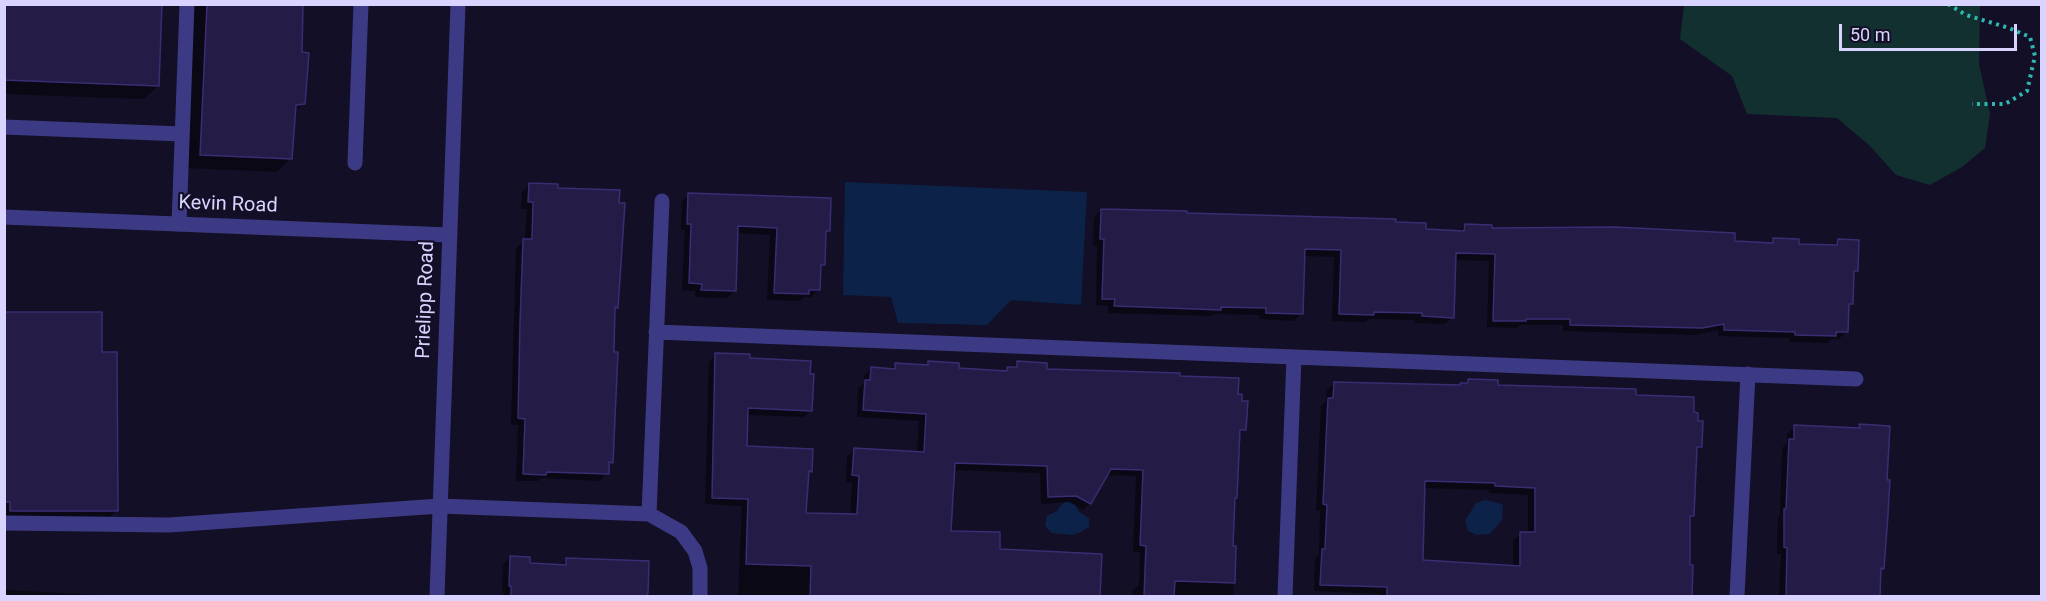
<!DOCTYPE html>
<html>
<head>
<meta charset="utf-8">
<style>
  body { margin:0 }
  #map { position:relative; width:2046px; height:601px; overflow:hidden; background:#130f26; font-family:Roboto,sans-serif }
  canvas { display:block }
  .frame { position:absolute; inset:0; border:6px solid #d9d4ff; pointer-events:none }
  .scale { position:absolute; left:1839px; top:24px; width:178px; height:27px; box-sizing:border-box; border:3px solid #d9d4ff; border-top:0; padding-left:8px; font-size:18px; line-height:21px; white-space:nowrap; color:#d9d4ff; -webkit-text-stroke:4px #130f26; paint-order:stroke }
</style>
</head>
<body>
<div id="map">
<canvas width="2046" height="601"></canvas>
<div class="frame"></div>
<div class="scale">50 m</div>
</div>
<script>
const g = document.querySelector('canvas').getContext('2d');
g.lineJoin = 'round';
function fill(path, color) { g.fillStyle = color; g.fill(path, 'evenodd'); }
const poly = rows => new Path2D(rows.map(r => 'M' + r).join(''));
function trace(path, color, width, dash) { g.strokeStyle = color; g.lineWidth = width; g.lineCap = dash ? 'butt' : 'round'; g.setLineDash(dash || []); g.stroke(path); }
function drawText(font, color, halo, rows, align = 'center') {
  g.font = font + ' Roboto,sans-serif'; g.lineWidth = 4.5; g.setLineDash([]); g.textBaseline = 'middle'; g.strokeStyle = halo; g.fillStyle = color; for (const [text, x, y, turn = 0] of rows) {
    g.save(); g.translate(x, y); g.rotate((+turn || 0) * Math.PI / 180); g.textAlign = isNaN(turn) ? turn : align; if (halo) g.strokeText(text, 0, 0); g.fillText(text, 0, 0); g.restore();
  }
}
const green = poly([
  [1684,5,1980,5,1979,64,1990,114,1985,148,1962,167,1930,185,1896,175,1870,146,1837,118,1747,114,1732,76,1680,39]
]);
const water = poly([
  [845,182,1087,192,1081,305,1011,300,987,325,898,323,891,297,843,295],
  [1485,500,1499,503,1503,505,1502,520,1490,534,1477,535,1468,531,1465,521,1476,503],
  [1067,501,1075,504,1079,512,1089,518,1089,527,1081,532,1072,535,1052,533,1045,526,1047,516,1057,511,1062,504]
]);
const shadow = poly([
  [4,4,158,86,144,99,4,94],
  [194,4,303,4,301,7,300,53,303,103,294,112,291,158,277,172,187,168],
  [530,185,617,307,614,310,612,462,608,466,607,473,600,481,540,478,538,481,516,481,518,425,511,425,516,248,525,240,527,209,521,209,522,192],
  [689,194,829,230,825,234,824,265,819,269,819,289,811,297,804,297,800,301,767,300,770,235,737,233,734,291,727,298,695,297,695,291,682,290,685,230,681,230,682,202],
  [1101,210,1395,223,1425,231,1458,232,1465,225,1490,229,1733,243,1769,244,1774,239,1798,245,1832,246,1838,241,1857,270,1852,274,1852,304,1847,308,1846,332,1839,339,1832,339,1827,343,1789,342,1789,338,1718,336,1718,330,1694,335,1563,331,1563,325,1520,325,1517,328,1487,327,1489,261,1454,260,1453,317,1445,324,1415,323,1415,320,1369,319,1365,322,1332,321,1334,257,1303,256,1301,313,1294,321,1259,319,1259,315,1215,314,1212,316,1108,313,1108,306,1096,305,1097,246,1093,246,1094,218],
  [4,314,100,354,116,510,103,524,4,525],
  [716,355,749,360,811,410,804,417,747,415,746,447,811,471,807,475,804,514,850,516,852,483,846,482,847,457,854,450,917,453,919,421,857,417,858,389,864,383,864,376,871,369,890,370,895,365,925,366,929,363,957,369,1004,372,1018,363,1045,370,1178,377,1237,395,1245,429,1238,436,1233,499,1231,548,1235,548,1233,596,1132,596,1132,591,1139,585,1140,552,1133,552,1136,476,1105,475,1090,503,1083,510,1069,502,1041,504,1040,473,953,470,949,533,998,550,1099,596,738,596,742,506,705,504,709,362],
  [1469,381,1496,386,1634,397,1692,414,1700,447,1695,452,1693,515,1689,519,1688,567,1691,596,1381,596,1381,594,1314,591,1315,558,1319,554,1320,511,1316,511,1321,406,1326,401,1327,390,1334,383,1459,386,1465,385],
  [1424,488,1489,490,1489,493,1528,495,1528,534,1521,534,1513,541,1513,567,1421,562],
  [1860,426,1888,427,1882,568,1879,571,1879,596,1779,596,1781,554,1777,554,1778,517,1780,515,1782,448,1787,443,1787,434,1795,427,1856,429],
  [510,557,529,565,560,566,567,559,648,562,647,596,504,596,504,593,502,593,503,565],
  [6,590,99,595,99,596,4,596]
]);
const building = poly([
  [4,4,162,4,159,86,4,80,4,4],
  [207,4,303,4,302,52,309,53,305,104,296,105,292,159,200,155,207,4],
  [529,183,558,184,558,188,620,190,619,203,625,203,618,308,615,307,614,352,618,352,613,463,609,462,609,474,547,472,546,475,523,474,525,419,518,418,520,323,523,239,532,239,533,202,528,202,529,183],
  [688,193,831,198,830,231,826,231,825,265,821,265,820,290,809,290,809,294,774,293,777,228,738,226,736,291,701,290,702,284,689,283,691,224,687,224,688,193],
  [1101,209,1187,211,1187,213,1396,219,1396,222,1426,223,1426,229,1464,231,1465,224,1492,225,1492,228,1615,227,1735,233,1735,241,1773,243,1773,238,1799,239,1799,244,1837,245,1838,239,1859,240,1858,271,1854,271,1853,304,1849,304,1848,332,1836,332,1836,336,1795,335,1795,332,1724,330,1724,324,1702,328,1570,325,1570,319,1526,319,1526,321,1493,321,1495,254,1456,253,1454,318,1422,316,1422,313,1374,312,1374,315,1339,314,1341,250,1305,249,1303,314,1266,313,1266,308,1221,307,1221,310,1114,306,1115,299,1102,299,1104,239,1100,239,1101,209],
  [4,312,102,312,102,352,117,352,118,511,10,511,10,502,4,502,4,312],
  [715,353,750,354,750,358,811,361,810,374,814,374,812,411,748,408,747,446,813,449,812,472,809,471,806,513,857,514,859,476,852,475,854,448,924,452,926,414,863,410,865,380,870,380,871,367,895,369,895,363,928,365,928,361,959,363,959,368,1007,371,1007,367,1017,367,1017,361,1047,363,1047,369,1180,373,1180,376,1239,378,1238,394,1242,394,1242,401,1248,401,1246,430,1240,430,1237,498,1235,498,1233,546,1236,546,1235,583,1175,581,1174,597,1144,597,1146,546,1140,545,1143,470,1111,469,1091,504,1076,496,1048,497,1047,466,955,463,951,531,1000,532,1000,549,1102,554,1100,597,810,597,811,566,746,564,748,499,712,498,715,353],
  [1468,379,1498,380,1498,385,1636,389,1636,395,1694,397,1694,412,1698,413,1698,421,1703,421,1702,447,1697,447,1694,516,1690,516,1690,565,1693,565,1692,597,1387,597,1387,587,1320,585,1322,549,1325,549,1327,505,1323,504,1328,398,1333,398,1334,382,1460,385,1460,383,1468,383,1468,379],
  [1425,481,1495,483,1495,486,1535,488,1535,532,1520,532,1520,566,1423,560,1425,481],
  [1859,424,1890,426,1887,480,1890,480,1888,514,1884,569,1881,568,1880,597,1786,597,1787,548,1784,547,1784,509,1786,509,1789,439,1794,439,1794,425,1860,428,1859,424],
  [510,556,530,557,530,563,566,565,566,558,649,561,648,593,646,597,511,597,511,586,509,586,510,556]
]);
const path = poly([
  [1948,4,1966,15,2009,28,2030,37,2035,56,2027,91,2005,104,1972,104]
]);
const service = poly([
  [4,127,182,134],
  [355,163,361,4],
  [179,224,187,4],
  [656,332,1856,379],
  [649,514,662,201],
  [4,523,169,525,440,506,649,514,681,532,695,551,700,568,700,596],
  [1285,596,1294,357],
  [1737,596,1748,374]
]);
const minor = poly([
  [4,217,449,235]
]);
const tertiary = poly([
  [437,596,458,4]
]);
const streetNames = [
  ["Kevin Road",228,205,2],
  ["Prielipp Road",426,300,-88]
];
fill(green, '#12302f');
fill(water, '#0c2248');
fill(shadow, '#0007');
fill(building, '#241b47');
trace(building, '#3b2d73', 1.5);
trace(path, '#2fb8b0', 4, [3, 4.5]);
trace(service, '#3d3a85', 15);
trace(minor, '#3d3a85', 15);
trace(tertiary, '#3d3a85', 15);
drawText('20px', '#d9d4ff', '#130f26', streetNames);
</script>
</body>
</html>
